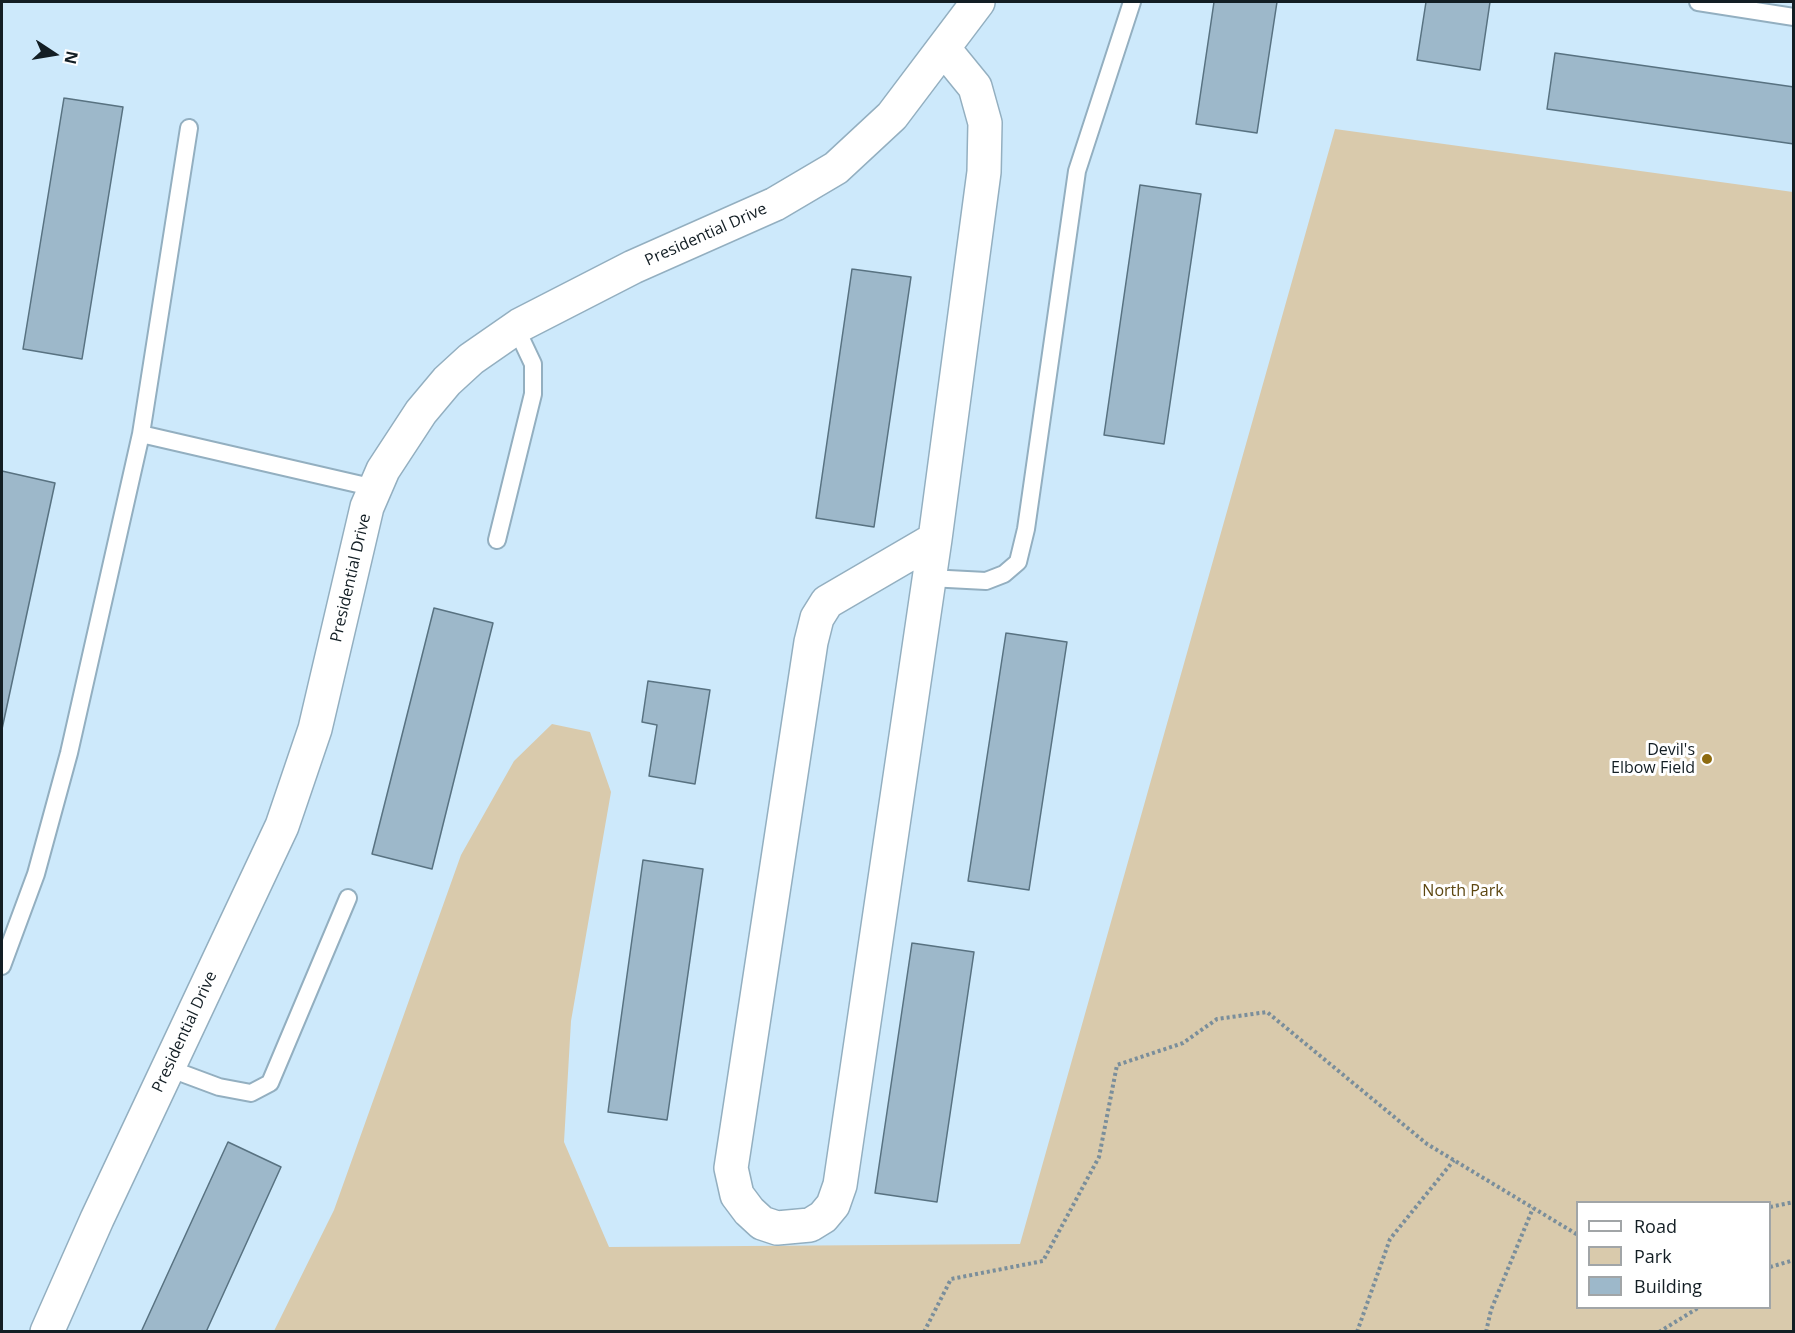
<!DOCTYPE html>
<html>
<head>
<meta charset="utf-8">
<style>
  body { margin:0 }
  #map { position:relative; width:1795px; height:1333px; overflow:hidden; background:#cde9fb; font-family:"Open Sans",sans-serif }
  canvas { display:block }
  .frame { position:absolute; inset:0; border:3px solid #131e24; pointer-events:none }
  .legend { position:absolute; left:1576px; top:1201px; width:195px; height:108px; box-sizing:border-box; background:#fff; border:2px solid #a1a5a7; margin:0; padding:8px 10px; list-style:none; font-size:18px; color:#131e24 }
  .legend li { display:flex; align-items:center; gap:12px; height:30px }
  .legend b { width:30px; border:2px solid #a1a5a7 }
  .north { position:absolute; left:24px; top:24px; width:60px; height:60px; -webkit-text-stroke:4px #fff; paint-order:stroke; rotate:102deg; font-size:16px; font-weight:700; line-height:24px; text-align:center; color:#131e24 }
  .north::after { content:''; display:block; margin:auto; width:21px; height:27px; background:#131e24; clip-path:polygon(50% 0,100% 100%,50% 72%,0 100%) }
</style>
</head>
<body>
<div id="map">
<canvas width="1795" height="1333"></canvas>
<div class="frame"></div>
<ul class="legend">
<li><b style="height:8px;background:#fff"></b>Road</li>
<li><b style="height:16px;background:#d9caac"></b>Park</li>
<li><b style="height:16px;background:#9db8ca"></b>Building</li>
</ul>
<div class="north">N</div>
</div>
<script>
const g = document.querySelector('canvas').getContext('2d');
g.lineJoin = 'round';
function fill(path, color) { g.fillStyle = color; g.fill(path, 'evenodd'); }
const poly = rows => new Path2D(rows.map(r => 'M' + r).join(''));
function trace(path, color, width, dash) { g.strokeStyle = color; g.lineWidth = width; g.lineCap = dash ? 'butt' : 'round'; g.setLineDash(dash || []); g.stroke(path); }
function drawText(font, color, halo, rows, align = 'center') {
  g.font = font + ' "Open Sans",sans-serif'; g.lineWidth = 6; g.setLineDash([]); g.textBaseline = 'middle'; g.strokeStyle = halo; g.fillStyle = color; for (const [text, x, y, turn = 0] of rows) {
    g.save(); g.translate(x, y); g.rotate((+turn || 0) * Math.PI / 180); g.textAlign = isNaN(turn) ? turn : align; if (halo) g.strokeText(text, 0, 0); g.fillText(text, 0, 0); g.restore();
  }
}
const green = poly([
  [1335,129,1793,192,1793,1331,274,1331,334,1210,461,855,514,761,552,724,590,732,611,792,571,1021,564,1142,609,1247,1020,1244],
  [1578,1202,1770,1202,1770,1308,1578,1308]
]);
const building = poly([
  [1214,2,1277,2,1257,133,1196,124,1214,2],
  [1426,2,1490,2,1480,70,1417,60,1426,2],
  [1555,53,1794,87,1794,144,1547,109,1555,53],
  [64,98,123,107,82,359,23,349,64,98],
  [1140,185,1201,194,1164,444,1104,435,1140,185],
  [852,269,911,277,874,527,816,518,852,269],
  [2,471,55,483,2,729,2,471],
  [434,608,493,623,432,869,372,854,434,608],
  [1006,633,1067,642,1029,890,968,881,1006,633],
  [648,681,710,690,695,784,649,776,657,725,642,722,648,681],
  [643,860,703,869,667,1120,608,1112,643,860],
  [912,943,974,952,937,1202,875,1193,912,943],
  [228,1142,281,1167,206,1332,141,1332,228,1142]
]);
const path = poly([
  [1770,1207,1794,1202],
  [1770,1267,1794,1260],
  [924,1332,951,1279,1043,1261,1099,1157,1117,1065,1183,1043,1217,1019,1267,1012,1427,1144,1578,1235],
  [1357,1332,1390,1239,1454,1160],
  [1486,1332,1491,1310,1533,1208],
  [1659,1332,1698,1308]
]);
const service = poly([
  [1698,2,1794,17],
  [141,434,375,488],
  [497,540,533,394,533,364,516,328],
  [929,578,986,581,1004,574,1018,562,1026,529,1077,171,1132,2],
  [2,966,36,874,69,753,141,434,189,128],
  [168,1068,219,1087,251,1093,270,1083,348,898]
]);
const minor = poly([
  [935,539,827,602,817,618,811,642,731,1168,737,1195,749,1211,762,1223,777,1228,810,1225,823,1217,833,1205,840,1185,935,539,984,172,985,123,975,87,944,49],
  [47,1332,97,1219,282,826,315,729,367,507,383,470,421,412,447,381,471,359,520,325,633,267,775,204,836,168,892,116,978,2]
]);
const markers = [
  [1707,759,6,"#8e6b0f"]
];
const streetNames = [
  ["Presidential Drive",706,235,-24],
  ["Presidential Drive",351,578,-77],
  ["Presidential Drive",185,1032,-65]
];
const poiNames = [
  ["Devil's",1695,750],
  ["Elbow Field",1695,768]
];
const parkNames = [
  ["North Park",1463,891]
];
fill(green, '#d9caac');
fill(building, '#9db8ca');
trace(building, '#587281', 1.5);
trace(service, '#93afc0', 20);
trace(minor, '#93afc0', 36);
trace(path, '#7a8e9b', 4, [3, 3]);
trace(service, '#fff', 16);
trace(minor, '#fff', 33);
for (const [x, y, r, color] of markers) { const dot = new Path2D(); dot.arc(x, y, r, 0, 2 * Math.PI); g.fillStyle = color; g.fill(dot); trace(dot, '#fff', 2); }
drawText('16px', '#131e24', '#fff', streetNames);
drawText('16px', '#131e24', '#fff', poiNames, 'right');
drawText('16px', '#5d4711', '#fff', parkNames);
</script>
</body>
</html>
